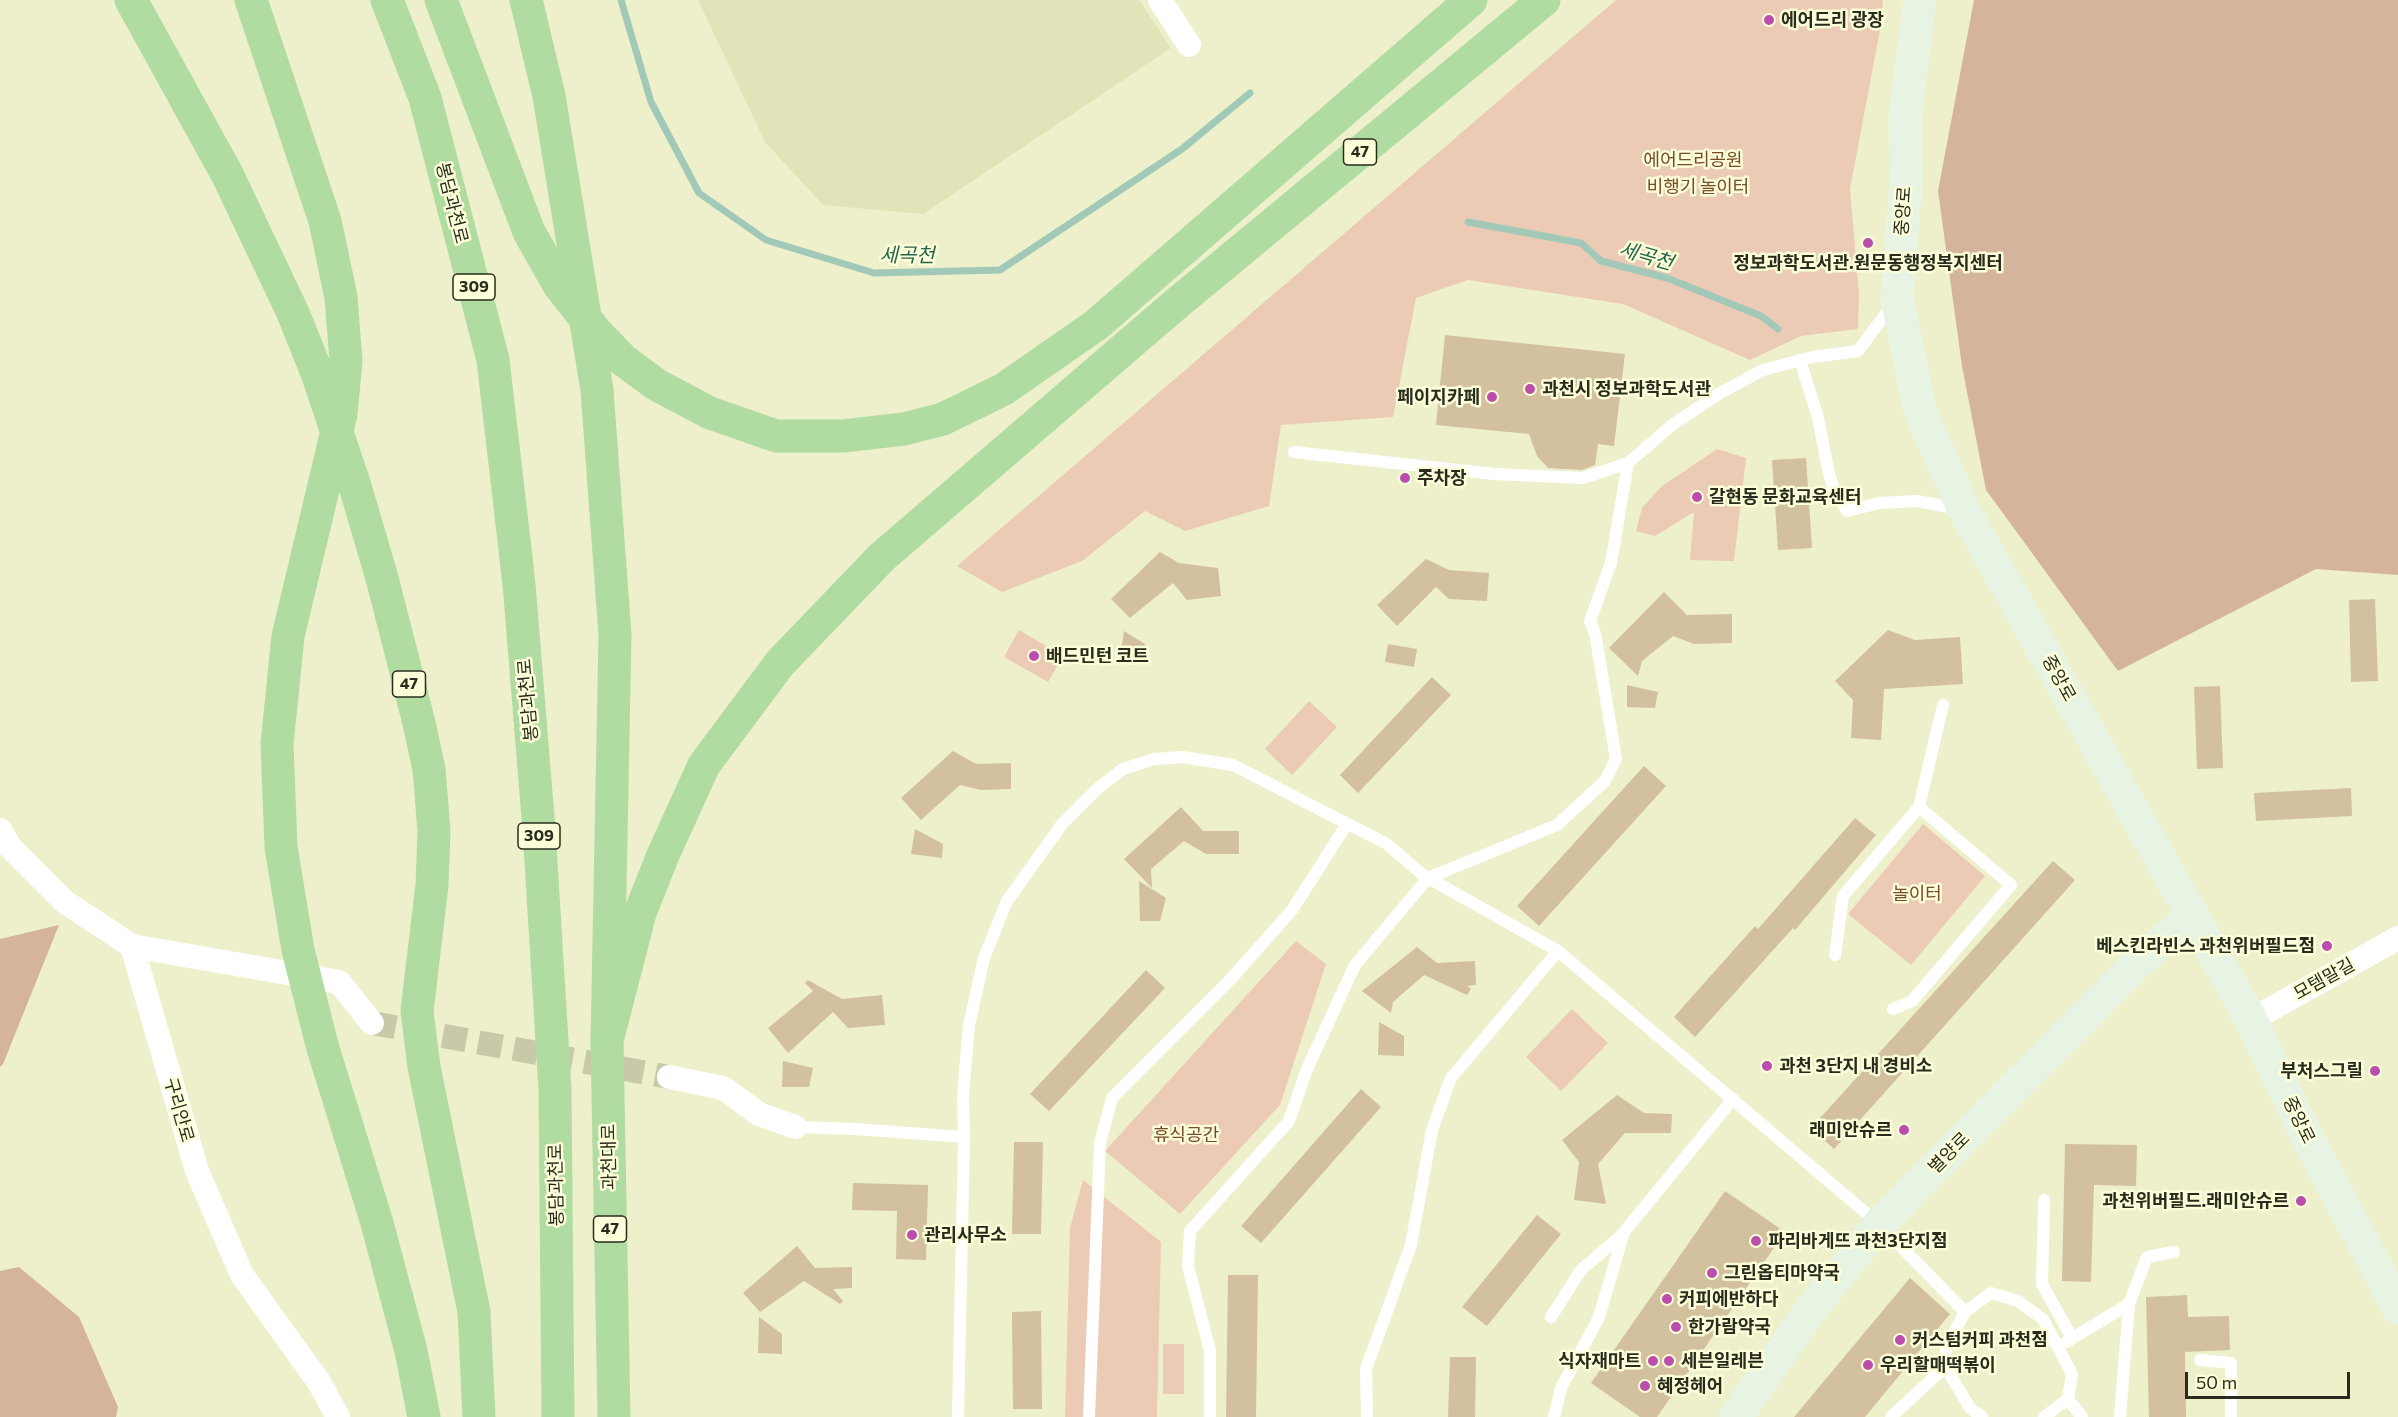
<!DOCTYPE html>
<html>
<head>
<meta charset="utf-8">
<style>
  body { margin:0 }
  #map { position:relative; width:2398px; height:1417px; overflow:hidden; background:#eef0cb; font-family:Commissioner,sans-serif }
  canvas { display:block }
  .scale { position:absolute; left:2185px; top:1372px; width:165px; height:27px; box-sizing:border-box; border:3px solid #2a2b1d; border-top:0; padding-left:8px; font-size:18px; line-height:21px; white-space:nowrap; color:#2a2b1d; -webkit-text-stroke:4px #fbfed8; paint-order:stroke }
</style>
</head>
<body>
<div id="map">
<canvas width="2398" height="1417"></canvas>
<div class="scale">50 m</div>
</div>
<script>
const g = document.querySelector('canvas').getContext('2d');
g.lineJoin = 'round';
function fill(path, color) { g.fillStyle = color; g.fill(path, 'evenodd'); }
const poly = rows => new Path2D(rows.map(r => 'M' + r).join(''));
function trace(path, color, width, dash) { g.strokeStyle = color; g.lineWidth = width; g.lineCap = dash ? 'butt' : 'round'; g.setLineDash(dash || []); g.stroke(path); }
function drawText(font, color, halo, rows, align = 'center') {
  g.font = font + ' Commissioner,"Noto Sans KR",sans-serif'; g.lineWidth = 5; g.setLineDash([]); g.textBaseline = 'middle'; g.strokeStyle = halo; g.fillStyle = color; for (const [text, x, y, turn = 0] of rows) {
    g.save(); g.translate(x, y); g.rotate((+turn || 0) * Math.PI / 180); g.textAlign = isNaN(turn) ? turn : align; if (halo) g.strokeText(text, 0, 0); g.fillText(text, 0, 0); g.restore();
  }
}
const built = poly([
  [698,0,1139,0,1171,48,923,214,823,205,765,142]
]);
const green = poly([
  [1616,0,1883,0,1880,30,1850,189,1859,294,1858,329,1801,336,1750,360,1623,304,1468,280,1416,298,1393,417,1281,425,1269,506,1185,531,1145,511,1082,561,1002,592,957,566],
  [1717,449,1746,458,1734,561,1690,560,1694,512,1655,536,1636,531,1642,508,1662,486],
  [1019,630,1063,656,1048,682,1004,657],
  [1309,701,1337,727,1292,775,1265,749],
  [1923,824,1985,876,1911,965,1848,914],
  [1296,941,1326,964,1280,1105,1180,1214,1105,1151],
  [1572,1009,1608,1043,1561,1091,1526,1057],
  [1083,1180,1161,1242,1157,1417,1065,1417,1070,1228],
  [1163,1344,1184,1344,1184,1394,1163,1394]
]);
const forest = poly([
  [1974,0,2398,0,2398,575,2316,569,2118,671,1986,490,1962,366,1938,191],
  [59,925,3,1064,0,1067,0,939],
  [19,1267,79,1317,118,1407,116,1417,0,1417,0,1271]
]);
const stream = poly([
  [621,0,651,102,699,193,766,240,874,273,1000,270,1182,149,1250,93],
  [1468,222,1581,243,1601,261,1667,278,1761,316,1778,329]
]);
const building = poly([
  [1445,335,1625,354,1614,446,1598,444,1595,465,1582,470,1548,468,1537,456,1529,434,1436,425],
  [1806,458,1812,548,1778,550,1772,460],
  [1160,552,1179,563,1218,568,1221,596,1187,600,1173,583,1130,618,1111,599],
  [1426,559,1449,570,1489,573,1487,601,1449,599,1436,587,1397,626,1377,605],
  [1664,592,1687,615,1732,614,1732,643,1694,644,1673,636,1642,661,1638,676,1609,648],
  [2375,599,2378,681,2351,682,2349,600],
  [1888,630,1915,640,1960,637,1963,684,1884,689,1881,740,1851,738,1853,700,1835,681],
  [1124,631,1145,644,1142,663,1120,659],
  [1388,644,1417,649,1414,667,1385,662],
  [1432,677,1451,695,1358,793,1340,775],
  [1627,685,1658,692,1655,708,1627,707],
  [2220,686,2223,768,2197,769,2194,687],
  [953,751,976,764,1011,763,1011,789,981,790,960,785,921,820,901,798],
  [1644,766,1666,786,1539,926,1517,906],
  [2351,788,2352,816,2256,821,2254,793],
  [1181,807,1203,831,1239,831,1239,854,1206,854,1184,841,1151,869,1152,888,1124,859],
  [1855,818,1876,835,1795,930,1793,928,1695,1037,1674,1017,1755,926,1758,929],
  [915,829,943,844,942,858,911,854],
  [2053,861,2075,880,1834,1149,1811,1128],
  [1139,881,1166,898,1160,921,1140,921],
  [1417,947,1437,963,1475,961,1476,985,1467,986,1471,989,1467,995,1424,975,1393,1002,1391,1013,1362,991],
  [1146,970,1165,988,1049,1111,1030,1094],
  [808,980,842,999,882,995,885,1025,848,1028,833,1012,788,1053,768,1028,813,991,805,983],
  [1379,1022,1404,1036,1404,1056,1378,1055],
  [783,1061,813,1068,809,1087,782,1087],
  [1361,1089,1381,1107,1261,1243,1241,1226],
  [1617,1095,1644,1113,1672,1114,1671,1133,1625,1133,1598,1164,1606,1204,1574,1200,1579,1162,1562,1140],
  [1014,1142,1043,1142,1041,1234,1012,1234],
  [2065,1144,2137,1145,2136,1186,2094,1185,2091,1282,2062,1281],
  [853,1183,928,1185,926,1260,896,1259,897,1211,852,1210],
  [1725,1191,1785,1232,1657,1417,1640,1417,1591,1383],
  [1537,1215,1561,1234,1487,1326,1462,1307],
  [797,1246,815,1268,852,1267,852,1288,833,1289,843,1301,840,1304,804,1281,760,1312,743,1293],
  [1228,1275,1258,1275,1256,1417,1226,1417],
  [1910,1278,1950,1314,1865,1417,1794,1417],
  [2187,1295,2188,1317,2229,1316,2230,1350,2185,1352,2186,1417,2149,1417,2146,1297],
  [1041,1311,1042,1409,1013,1409,1012,1312],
  [759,1317,782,1334,782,1354,758,1353],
  [1450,1357,1476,1357,1475,1417,1448,1417]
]);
const streetTunnel = poly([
  [372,1023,669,1077]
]);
const lane = poly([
  [1800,360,1818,418,1829,474,1835,492,1847,511,1879,503,1917,501,1960,509],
  [1294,452,1494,474,1583,478,1628,463,1672,425,1720,393,1763,370,1813,357,1858,351,1893,304],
  [1835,955,1843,896,1919,807],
  [1893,1009,1912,1001,2011,885,1919,807,1943,705],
  [795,1127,855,1129,964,1137],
  [2044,1200,2042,1284,2072,1338],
  [1551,1317,1581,1270,1624,1233],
  [2066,1342,2129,1304],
  [2200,1360,2231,1363,2231,1417],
  [2068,1399,2082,1417],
  [958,1417,964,1137,963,1095,969,1025,984,958,1007,901,1062,824,1097,789,1123,769,1154,759,1182,757,1233,765,1387,844,1423,875,1558,951,1879,1224,1965,1312],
  [1089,1417,1100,1143,1112,1098,1230,980,1292,910,1347,824],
  [1210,1417,1210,1351,1188,1266,1190,1231,1289,1121,1307,1069,1355,965,1428,878,1557,825,1605,781,1616,759,1595,633,1590,621,1611,563,1628,463],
  [1367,1417,1366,1369,1411,1245,1432,1130,1451,1078,1558,951],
  [1554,1417,1561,1388,1599,1317,1624,1232,1733,1099],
  [1891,1417,1946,1366],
  [1982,1417,1970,1408,1952,1378,1946,1366,1946,1347,1965,1312,1991,1293,2018,1301,2043,1319,2072,1374,2068,1399,2044,1417],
  [2120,1417,2129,1304,2147,1257,2174,1252]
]);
const street = poly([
  [1160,0,1189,45],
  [0,830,10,847,65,902,132,946,197,1171,242,1275,319,1382,338,1417],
  [132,946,339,982,372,1023],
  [2251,1020,2398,938],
  [669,1077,723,1088,759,1114,795,1127]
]);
const secondary = poly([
  [1920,0,1905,117,1906,182,1897,298,1920,411,1964,510,2251,1020,2307,1137,2398,1308],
  [1736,1417,1809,1312,1879,1224,2135,965,2193,915]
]);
const highway = poly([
  [131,0,227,174,293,313,317,373,354,483,382,578,419,723,429,769,434,831,432,885,417,1011,424,1067,474,1312,479,1417],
  [251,0,325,221,341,297,346,361,341,414,288,636,277,744,281,847,298,950,322,1045,377,1223,411,1351,424,1417],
  [387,0,425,98,493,360,519,584,539,830,555,1089,558,1417],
  [441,0,529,232,559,285,596,332,623,360,657,385,710,413,776,436,843,436,904,429,943,419,1004,389,1096,325,1471,0],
  [526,0,549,96,597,390,615,635,607,1041,614,1417],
  [607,1041,640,913,663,855,704,765,780,663,882,557,1176,304,1544,0]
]);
const markers = [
  [1769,20,6,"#bb4ead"],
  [1868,243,6,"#bb4ead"],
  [1530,389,6,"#bb4ead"],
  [1492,397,6,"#bb4ead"],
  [1405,478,6,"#bb4ead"],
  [1697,497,6,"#bb4ead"],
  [1034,656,6,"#bb4ead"],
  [2327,946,6,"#bb4ead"],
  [1767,1066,6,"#bb4ead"],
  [2375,1071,6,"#bb4ead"],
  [1904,1130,6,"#bb4ead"],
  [2301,1201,6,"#bb4ead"],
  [912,1235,6,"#bb4ead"],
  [1756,1241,6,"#bb4ead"],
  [1712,1273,6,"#bb4ead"],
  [1667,1299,6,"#bb4ead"],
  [1676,1327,6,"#bb4ead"],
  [1900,1340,6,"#bb4ead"],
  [1653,1361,6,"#bb4ead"],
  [1669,1361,6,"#bb4ead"],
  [1868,1365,6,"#bb4ead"],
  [1645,1386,6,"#bb4ead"]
];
const shields = [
  [1360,152,33],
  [474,287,42],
  [409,684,33],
  [539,836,42],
  [610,1229,33]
];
const shieldNames = [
  ["47",1360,152],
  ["309",474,287],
  ["47",409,684],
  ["309",539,836],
  ["47",610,1229]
];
const poiNames = [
  ["에어드리 광장",1781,20],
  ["정보과학도서관.원문동행정복지센터",1868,263,"center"],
  ["과천시 정보과학도서관",1542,389],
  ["페이지카페",1480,397,"right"],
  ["주차장",1417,478],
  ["갈현동 문화교육센터",1709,497],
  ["배드민턴 코트",1046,656],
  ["베스킨라빈스 과천위버필드점",2315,946,"right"],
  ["과천 3단지 내 경비소",1779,1066],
  ["부처스그릴",2363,1071,"right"],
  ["래미안슈르",1892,1130,"right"],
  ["과천위버필드.래미안슈르",2289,1201,"right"],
  ["관리사무소",924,1235],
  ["파리바게뜨 과천3단지점",1768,1241],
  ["그린옵티마약국",1724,1273],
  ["커피에반하다",1679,1299],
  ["한가람약국",1688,1327],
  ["커스텀커피 과천점",1912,1340],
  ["식자재마트",1641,1361,"right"],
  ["세븐일레븐",1681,1361],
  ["우리할매떡볶이",1880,1365],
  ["혜정헤어",1657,1386]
];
const parkNames = [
  ["에어드리공원",1693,160],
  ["비행기 놀이터",1698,187],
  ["놀이터",1917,894],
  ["휴식공간",1186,1135]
];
const streetNames = [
  ["봉담과천로",452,203,76],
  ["중앙로",1903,211,-86],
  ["중앙로",2059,678,61],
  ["봉담과천로",528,700,-95],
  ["모템말길",2324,979,-29],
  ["구리안로",179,1110,74],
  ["중앙로",2299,1120,64],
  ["별양로",1949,1153,-45],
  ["과천대로",609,1157,-91],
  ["봉담과천로",556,1185,-91]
];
const waterNames = [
  ["세곡천",907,255],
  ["세곡천",1646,256,16]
];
fill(built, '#e1e3b8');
fill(green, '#ebcbb6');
fill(forest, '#d5b49e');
trace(stream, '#a2c9b7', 7);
fill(building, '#d2c09f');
trace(streetTunnel, '#c7c9a8', 24, [24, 12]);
trace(lane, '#fff', 12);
trace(street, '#fff', 24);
trace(secondary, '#e7f4e3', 33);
trace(highway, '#b0dca2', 33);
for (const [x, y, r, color] of markers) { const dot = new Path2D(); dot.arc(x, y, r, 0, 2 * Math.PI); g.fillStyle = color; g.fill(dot); trace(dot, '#fbfed8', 2); }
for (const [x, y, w] of shields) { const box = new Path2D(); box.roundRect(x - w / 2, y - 13, w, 26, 4.5); g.fillStyle = '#fbfed8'; g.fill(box); trace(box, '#2a2b1d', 1.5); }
drawText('bold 16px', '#2a2b1d', null, shieldNames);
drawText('bold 18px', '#2a2b1d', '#fbfed8', poiNames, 'left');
drawText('18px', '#784b29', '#fbfed8', parkNames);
drawText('18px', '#2a2b1d', '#fbfed8', streetNames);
drawText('italic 20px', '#23654d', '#fbfed8', waterNames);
</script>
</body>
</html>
